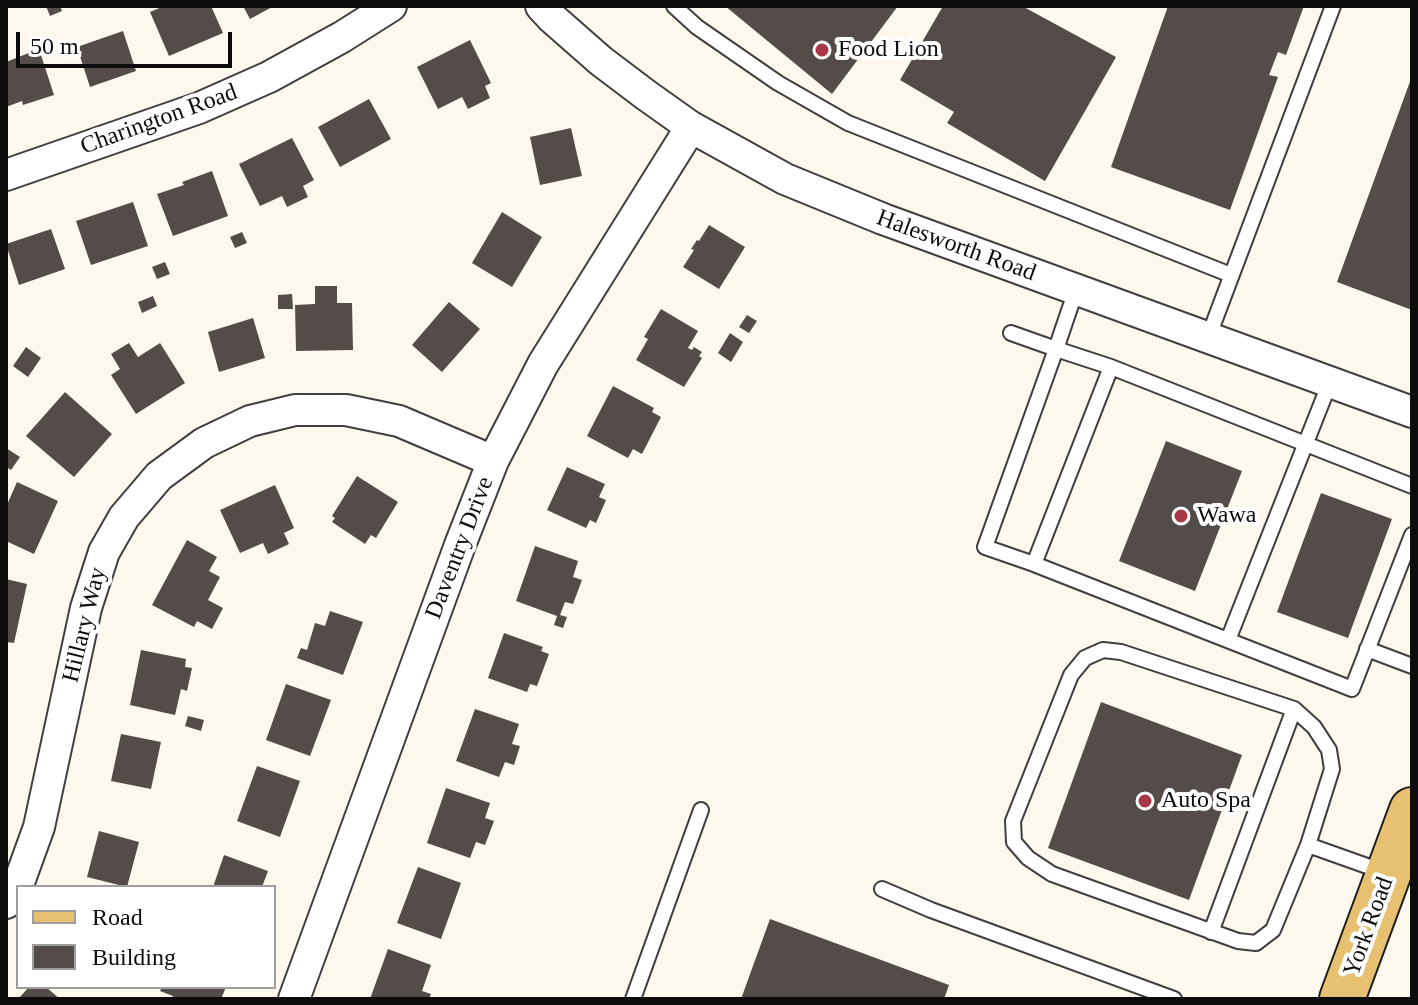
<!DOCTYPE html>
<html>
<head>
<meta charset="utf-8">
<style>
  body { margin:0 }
  #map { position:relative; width:1418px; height:1005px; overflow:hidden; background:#fdf8ed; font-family:Georgia,serif }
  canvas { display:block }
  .frame { position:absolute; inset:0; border:8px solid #0c0c0c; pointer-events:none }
  .legend { position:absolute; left:16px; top:885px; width:260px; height:104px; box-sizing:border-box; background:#fff; border:2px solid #9e9e9e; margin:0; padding:10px 14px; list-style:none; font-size:24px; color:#0c0c0c }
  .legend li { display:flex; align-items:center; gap:16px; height:40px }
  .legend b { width:40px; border:2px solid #9e9e9e }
  .scale { position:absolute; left:16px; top:32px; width:216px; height:36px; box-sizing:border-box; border:4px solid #0c0c0c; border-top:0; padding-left:10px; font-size:24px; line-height:28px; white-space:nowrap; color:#0c0c0c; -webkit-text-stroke:6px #fff; paint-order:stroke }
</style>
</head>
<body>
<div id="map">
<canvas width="1418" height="1005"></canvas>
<div class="frame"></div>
<ul class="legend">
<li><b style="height:10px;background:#e7c072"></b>Road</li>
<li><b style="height:22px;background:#534c49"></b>Building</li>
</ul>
<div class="scale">50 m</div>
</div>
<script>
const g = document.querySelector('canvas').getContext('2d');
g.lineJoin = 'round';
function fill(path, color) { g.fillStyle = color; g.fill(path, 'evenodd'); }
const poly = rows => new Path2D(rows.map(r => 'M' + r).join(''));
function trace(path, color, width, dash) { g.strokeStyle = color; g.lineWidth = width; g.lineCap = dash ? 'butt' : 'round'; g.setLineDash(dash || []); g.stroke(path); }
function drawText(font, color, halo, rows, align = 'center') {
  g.font = font + ' Georgia,serif'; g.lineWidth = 8; g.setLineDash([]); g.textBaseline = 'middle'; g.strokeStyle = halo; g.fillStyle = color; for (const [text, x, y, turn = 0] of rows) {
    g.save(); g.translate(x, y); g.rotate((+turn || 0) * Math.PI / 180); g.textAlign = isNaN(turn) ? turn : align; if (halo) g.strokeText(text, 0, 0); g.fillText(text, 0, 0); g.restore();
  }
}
const building = poly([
  [46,6,60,6,62,11,50,16],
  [164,6,211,6,223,33,169,56,150,12],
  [243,6,274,6,250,19],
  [725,6,898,6,832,94],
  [943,6,1022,6,1116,57,1045,181,947,123,954,112,900,80],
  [1168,6,1304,6,1286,55,1278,52,1269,75,1278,77,1230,210,1111,167],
  [123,31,136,71,90,87,77,47],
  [470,40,491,83,485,86,490,98,468,109,462,97,438,109,417,67],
  [39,49,54,95,23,105,22,101,6,107,6,62],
  [1412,76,1412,310,1337,282],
  [369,99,391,139,340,167,318,127],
  [571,128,582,176,540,185,530,137],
  [292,138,314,180,303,186,308,197,287,207,282,196,260,206,239,164],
  [212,171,228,216,173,236,157,194,184,185,182,182],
  [133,202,148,246,91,265,76,221],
  [502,212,542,237,512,287,472,263],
  [709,225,745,247,719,289,683,267,694,250,691,249,697,240,699,241],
  [51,229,65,269,19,285,6,244],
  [242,232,247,243,235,248,230,237],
  [165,262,170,274,157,279,152,267],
  [315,286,337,286,337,303,352,303,353,350,296,351,295,305,315,304],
  [292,294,293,309,278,309,278,295],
  [153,296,157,306,142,313,138,302],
  [449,302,480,329,442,372,412,345],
  [661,309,698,331,688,348,692,350,694,347,702,352,699,356,702,358,684,387,636,360,648,339,644,337],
  [747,315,757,321,749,333,739,327],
  [253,318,265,358,219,372,208,332],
  [730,333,743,342,731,362,718,353],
  [129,343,138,357,160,343,185,383,136,414,111,375,120,369,111,354],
  [26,347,41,358,28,377,13,366],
  [613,386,654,408,652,412,661,417,642,454,633,449,628,458,587,436],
  [65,392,112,434,74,477,26,436],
  [1166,441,1242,471,1195,591,1119,561],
  [6,448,20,457,11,470,6,467],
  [567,467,605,484,599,497,606,500,596,523,590,520,586,528,547,510],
  [357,476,398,502,376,538,371,535,365,544,332,522,335,518,332,516],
  [17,482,58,501,34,554,6,541,6,507],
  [275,485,294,528,284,533,289,544,268,554,263,543,240,553,220,510],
  [1321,493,1392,519,1348,638,1277,612],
  [187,540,217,557,209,571,220,577,208,600,223,608,212,629,197,621,194,627,152,605],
  [535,546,578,561,573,577,582,580,573,604,565,602,560,615,567,617,563,628,554,625,557,616,516,601],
  [6,579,27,584,14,643,6,642],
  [330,611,363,622,343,675,297,658,301,648,307,650,315,623,325,626],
  [504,633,543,647,541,651,549,654,537,686,530,684,527,692,488,678],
  [141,650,186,659,185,667,192,668,187,691,181,689,175,715,130,705],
  [286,684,331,700,310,756,266,740],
  [1101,702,1242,755,1189,900,1048,848],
  [475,709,519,724,512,744,520,746,514,765,505,762,499,777,456,761],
  [188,716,204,720,201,731,185,726],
  [121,734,161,742,151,789,111,781],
  [257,766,300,781,280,837,237,821],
  [446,788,490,803,485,818,494,821,485,845,476,842,470,858,427,843],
  [99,831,139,842,127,887,87,877],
  [224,855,268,871,262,887,213,887],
  [418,867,461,883,441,939,397,923],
  [770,919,949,985,944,999,741,999],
  [388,949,431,965,422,991,431,994,429,999,370,999],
  [29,987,46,987,60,999,18,999],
  [162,987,226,987,221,999,172,999,173,996,160,991]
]);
const service = poly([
  [674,6,697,27,778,83,848,123,1231,275],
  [1011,333,1056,349,1076,290],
  [1208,338,1333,6],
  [1412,486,1111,367,1034,564,1352,689,1412,535],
  [1034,564,985,547,1056,349,1111,367],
  [1228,640,1330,382],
  [1367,649,1412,666],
  [1103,650,1121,652,1294,709,1314,727,1329,750,1332,769,1308,845,1273,930,1256,943,1238,941,1052,874,1028,858,1014,842,1013,821,1071,675,1085,658,1103,650],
  [1308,845,1384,872],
  [882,889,931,910,1174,999],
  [1211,932,1294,709],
  [633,999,701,810]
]);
const minor = poly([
  [541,6,552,18,601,61,646,95,691,127,785,179,883,219,1412,412],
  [6,175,199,108,269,77,342,37,391,6],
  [6,903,18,885,39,827,86,608,104,552,124,517,159,476,204,443,250,421,295,410,346,410,399,421,493,461],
  [294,999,460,545,493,461,543,364,691,127]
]);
const primary = poly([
  [1342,999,1412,810]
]);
const markers = [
  [822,50,8,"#a93646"],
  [1181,516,8,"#a93646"],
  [1145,801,8,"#a93646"]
];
const poiNames = [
  ["Food Lion",838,50],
  ["Wawa",1197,516],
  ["Auto Spa",1161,801]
];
const streetNames = [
  ["Charington Road",159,120,-20],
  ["Halesworth Road",956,246,20],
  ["Daventry Drive",460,548,-69],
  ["Hillary Way",85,625,-76],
  ["York Road",1369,927,-70]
];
fill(building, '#534c49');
trace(service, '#3f3f3f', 18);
trace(minor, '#3f3f3f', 34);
trace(primary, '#1d1d1d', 48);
trace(service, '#fff', 14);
trace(minor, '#fff', 30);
trace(primary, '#e7c072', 44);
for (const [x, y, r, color] of markers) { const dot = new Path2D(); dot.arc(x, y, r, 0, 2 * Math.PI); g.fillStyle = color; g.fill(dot); trace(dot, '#fff', 3); }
drawText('24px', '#0c0c0c', '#fff', poiNames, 'left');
drawText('24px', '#0c0c0c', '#fff', streetNames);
</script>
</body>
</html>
